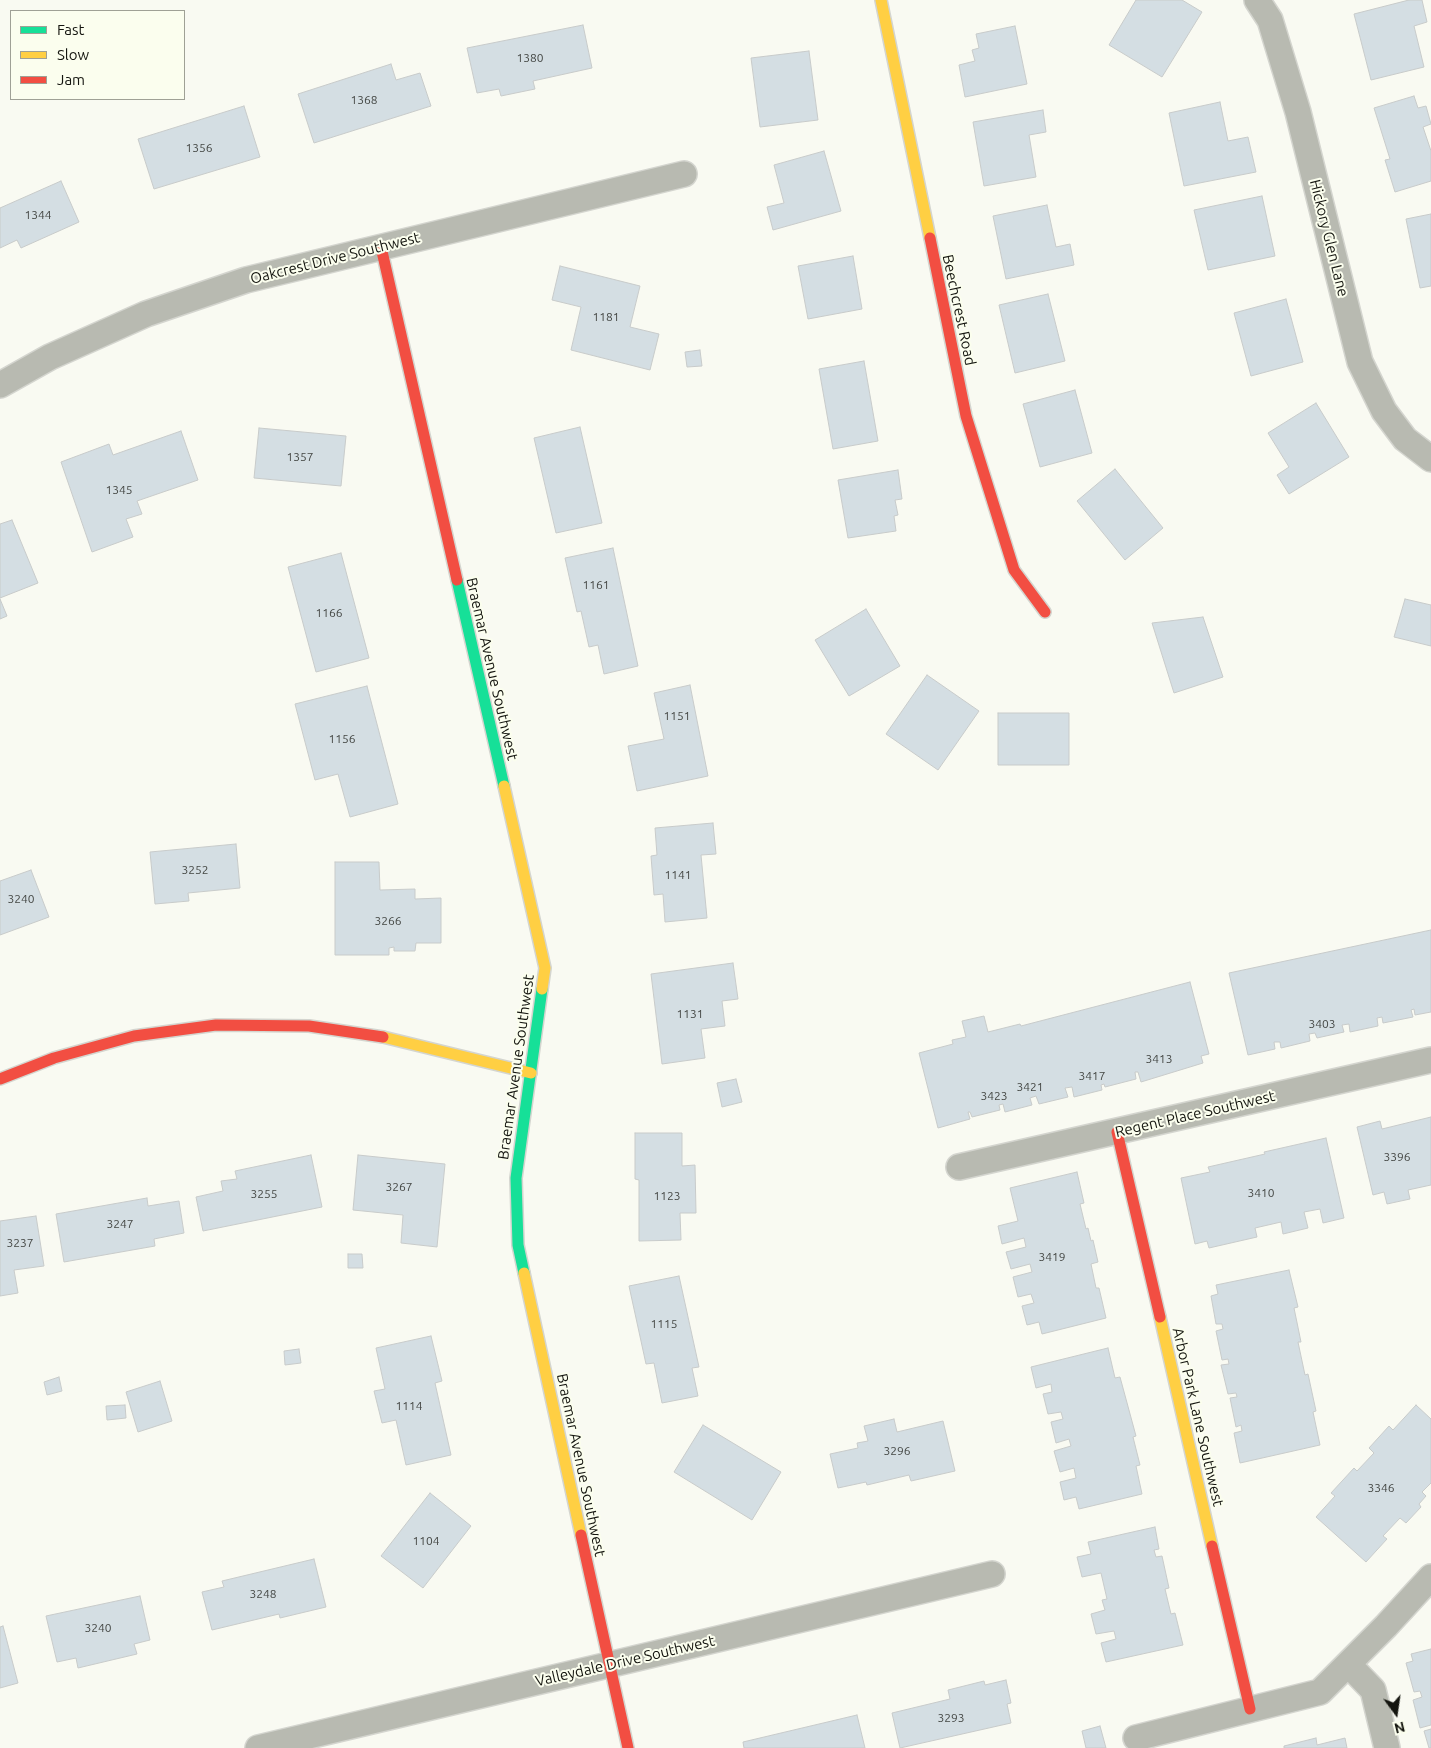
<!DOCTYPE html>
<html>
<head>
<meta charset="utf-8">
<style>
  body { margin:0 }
  #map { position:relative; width:1431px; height:1748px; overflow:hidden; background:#f9faf2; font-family:Ubuntu,sans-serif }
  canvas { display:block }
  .legend { position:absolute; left:10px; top:10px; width:175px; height:90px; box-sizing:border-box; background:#fbfeee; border:1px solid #9fa195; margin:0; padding:6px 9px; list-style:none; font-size:15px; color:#14150f }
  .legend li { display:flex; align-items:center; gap:10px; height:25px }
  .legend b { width:25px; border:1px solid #9fa195 }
  .north { position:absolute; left:1371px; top:1688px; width:50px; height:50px; -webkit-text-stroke:4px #fbfeee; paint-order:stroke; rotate:166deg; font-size:14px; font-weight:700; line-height:20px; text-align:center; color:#14150f }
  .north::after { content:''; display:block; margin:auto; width:18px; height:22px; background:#14150f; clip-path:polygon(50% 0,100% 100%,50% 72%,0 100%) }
</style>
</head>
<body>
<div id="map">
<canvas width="1431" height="1748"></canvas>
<ul class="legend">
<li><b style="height:6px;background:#16e098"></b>Fast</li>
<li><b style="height:6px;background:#ffcf43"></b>Slow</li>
<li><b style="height:6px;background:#f24e42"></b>Jam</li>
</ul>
<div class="north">N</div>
</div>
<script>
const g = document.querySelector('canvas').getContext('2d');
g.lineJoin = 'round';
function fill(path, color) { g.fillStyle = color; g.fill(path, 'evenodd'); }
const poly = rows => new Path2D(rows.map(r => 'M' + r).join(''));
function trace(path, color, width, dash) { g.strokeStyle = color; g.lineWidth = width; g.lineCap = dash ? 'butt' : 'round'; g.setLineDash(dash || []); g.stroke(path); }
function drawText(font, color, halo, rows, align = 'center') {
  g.font = font + ' Ubuntu,sans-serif'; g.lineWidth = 4; g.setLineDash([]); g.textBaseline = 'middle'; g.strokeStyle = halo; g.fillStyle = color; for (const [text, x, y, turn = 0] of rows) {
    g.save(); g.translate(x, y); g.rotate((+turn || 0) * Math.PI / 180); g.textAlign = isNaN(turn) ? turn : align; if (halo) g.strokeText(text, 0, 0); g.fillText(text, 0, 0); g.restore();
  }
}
const building = poly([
  [1136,0,1182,0,1202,12,1162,77,1109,45,1136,0],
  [1409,0,1422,0,1427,22,1414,26,1424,67,1371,80,1354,14,1409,0],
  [583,25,592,68,533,81,535,89,501,96,499,89,477,93,467,48,583,25],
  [1015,26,1027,84,965,97,959,65,975,61,972,50,979,48,976,34,1015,26],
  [809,51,818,120,760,127,751,58,809,51],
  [391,64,396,80,420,73,431,106,314,143,298,94,391,64],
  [1414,96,1418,108,1426,106,1431,124,1423,127,1431,151,1431,181,1395,192,1385,160,1390,159,1374,108,1414,96],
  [1220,102,1228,141,1248,137,1256,172,1184,186,1169,113,1220,102],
  [244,106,260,157,154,189,138,139,244,106],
  [1043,110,1046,132,1029,135,1036,177,984,186,973,122,1043,110],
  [824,151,841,211,773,230,767,207,784,203,774,165,824,151],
  [61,181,79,222,21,248,17,240,0,248,0,208,61,181],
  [1262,196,1275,256,1208,270,1194,210,1262,196],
  [1047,205,1056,247,1070,244,1074,265,1006,279,993,216,1047,205],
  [1431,214,1431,286,1420,288,1406,219,1431,214],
  [853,256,862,309,808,319,798,266,853,256],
  [560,266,640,286,630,327,659,334,650,370,571,350,581,307,552,300,560,266],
  [1048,294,1065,361,1015,373,999,305,1048,294],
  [1286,299,1303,362,1251,376,1234,313,1286,299],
  [700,350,702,366,687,367,685,352,700,350],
  [864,361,878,441,833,449,819,369,864,361],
  [1075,390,1092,453,1040,467,1023,404,1075,390],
  [1316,403,1349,457,1289,494,1277,475,1289,467,1268,433,1316,403],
  [580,427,602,523,556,533,534,438,580,427],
  [259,428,346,436,341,486,254,478,259,428],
  [181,431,198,480,137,501,142,514,126,519,133,537,92,552,61,462,109,444,113,455,181,431],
  [1115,469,1163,528,1125,560,1077,501,1115,469],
  [898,470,902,499,895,500,898,515,894,516,896,531,848,538,838,480,898,470],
  [12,520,38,583,0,598,0,524,12,520],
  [613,548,638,666,604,674,598,645,589,647,581,611,577,612,565,558,613,548],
  [341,553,369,658,316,672,288,567,341,553],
  [0,599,7,616,0,619,0,599],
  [1405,599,1431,605,1431,646,1394,637,1405,599],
  [866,609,900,666,849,696,815,640,866,609],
  [1203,617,1223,677,1174,693,1152,623,1203,617],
  [927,675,979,711,938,770,886,734,927,675],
  [690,685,708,776,637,791,628,746,664,739,654,693,690,685],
  [367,686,398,804,350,817,338,774,315,780,295,704,367,686],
  [998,713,1069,713,1069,765,998,765,998,713],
  [713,823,716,854,701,855,707,918,665,922,663,894,654,895,651,856,657,855,655,828,713,823],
  [236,844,240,888,188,893,189,901,155,904,150,852,236,844],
  [335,862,379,862,380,890,415,889,415,899,441,898,441,943,416,943,415,951,394,951,394,947,389,948,389,955,335,955,335,862],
  [31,870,49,917,0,935,0,881,31,870],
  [1431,930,1431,1012,1415,1015,1414,1009,1411,1010,1413,1017,1383,1023,1382,1017,1377,1018,1378,1026,1350,1032,1349,1024,1342,1025,1344,1032,1317,1038,1315,1033,1309,1034,1310,1041,1281,1048,1280,1042,1274,1042,1275,1049,1248,1055,1229,973,1431,930],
  [733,963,738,999,722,1001,725,1026,701,1029,705,1058,662,1064,651,974,733,963],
  [1190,982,1209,1054,1201,1056,1203,1063,1141,1082,1138,1072,1135,1072,1136,1079,1105,1087,1104,1084,1101,1085,1102,1090,1074,1097,1072,1087,1065,1088,1068,1097,1039,1104,1036,1096,1030,1098,1032,1105,1005,1112,1003,1104,999,1105,1000,1110,972,1117,970,1112,968,1112,970,1119,938,1128,919,1053,953,1044,952,1040,966,1037,962,1021,984,1016,988,1032,1020,1024,1021,1026,1190,982],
  [736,1079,742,1102,722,1107,717,1083,736,1079],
  [1431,1117,1431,1185,1408,1190,1410,1199,1387,1204,1384,1192,1373,1195,1357,1127,1380,1121,1382,1129,1431,1117],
  [635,1133,682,1133,682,1166,695,1165,696,1213,680,1213,681,1240,639,1241,639,1180,635,1179,635,1133],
  [1326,1138,1344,1218,1323,1223,1320,1209,1304,1212,1308,1228,1283,1234,1281,1222,1255,1228,1257,1237,1209,1248,1207,1241,1195,1244,1181,1178,1210,1172,1208,1167,1265,1154,1264,1152,1326,1138],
  [311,1155,322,1207,203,1231,196,1197,223,1191,221,1181,237,1179,235,1171,311,1155],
  [358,1155,445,1164,437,1247,401,1243,403,1215,353,1210,358,1155],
  [1077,1172,1084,1203,1080,1204,1086,1229,1088,1228,1091,1241,1093,1240,1098,1262,1091,1264,1096,1288,1099,1288,1106,1318,1042,1334,1039,1322,1027,1325,1022,1306,1034,1303,1031,1294,1018,1297,1013,1277,1032,1272,1030,1264,1011,1269,1006,1252,1026,1247,1024,1238,1002,1244,998,1226,1018,1221,1010,1188,1077,1172],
  [147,1198,148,1206,179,1201,184,1233,154,1239,155,1246,64,1262,56,1214,147,1198],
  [36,1216,44,1266,14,1270,18,1293,0,1296,0,1221,36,1216],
  [348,1254,362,1254,363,1268,348,1268,348,1254],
  [1289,1270,1298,1307,1294,1308,1301,1342,1298,1342,1305,1375,1308,1374,1316,1411,1313,1412,1320,1445,1240,1463,1234,1433,1242,1431,1241,1425,1236,1427,1230,1398,1237,1397,1236,1393,1228,1394,1221,1365,1229,1364,1228,1359,1222,1360,1216,1331,1223,1329,1222,1324,1216,1324,1211,1296,1218,1294,1216,1285,1289,1270],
  [679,1276,699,1367,692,1368,698,1396,662,1403,654,1363,646,1364,629,1286,679,1276],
  [431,1336,442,1381,435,1383,451,1455,406,1465,396,1420,382,1423,374,1391,385,1389,376,1348,431,1336],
  [1108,1348,1115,1378,1120,1377,1136,1436,1133,1437,1140,1465,1136,1466,1142,1494,1079,1509,1076,1497,1064,1500,1060,1482,1076,1478,1074,1468,1060,1472,1054,1451,1071,1446,1069,1439,1056,1443,1051,1422,1063,1419,1061,1412,1048,1414,1043,1394,1052,1392,1051,1384,1036,1388,1031,1367,1108,1348],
  [299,1349,301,1363,285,1365,284,1351,299,1349],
  [59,1377,62,1391,47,1395,44,1382,59,1377],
  [160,1381,172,1421,138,1432,126,1392,160,1381],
  [125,1405,126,1418,107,1420,106,1406,125,1405],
  [1416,1405,1431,1419,1431,1483,1422,1492,1426,1496,1419,1504,1421,1507,1406,1523,1400,1518,1383,1536,1387,1539,1366,1562,1316,1517,1335,1496,1331,1493,1354,1468,1357,1471,1374,1453,1369,1448,1389,1426,1393,1430,1416,1405],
  [894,1419,897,1432,943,1421,955,1471,911,1481,909,1475,867,1485,866,1482,838,1488,830,1454,858,1448,857,1443,868,1441,864,1426,894,1419],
  [703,1425,781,1472,752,1520,674,1472,703,1425],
  [430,1493,471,1526,423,1588,381,1556,430,1493],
  [1155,1527,1159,1549,1154,1550,1156,1557,1162,1556,1169,1588,1165,1589,1171,1614,1175,1613,1183,1645,1106,1662,1101,1643,1116,1639,1114,1631,1096,1634,1091,1614,1105,1610,1102,1600,1107,1599,1101,1573,1082,1577,1077,1557,1091,1554,1088,1542,1155,1527],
  [314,1559,326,1607,280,1618,279,1614,212,1630,202,1592,224,1587,222,1581,314,1559],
  [140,1596,150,1640,134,1644,137,1654,78,1668,76,1658,57,1662,46,1616,140,1596],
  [3,1626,18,1683,0,1688,0,1627,3,1626],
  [1431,1649,1431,1725,1420,1728,1413,1700,1422,1697,1420,1691,1414,1692,1406,1663,1413,1661,1411,1654,1431,1649],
  [1006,1680,1011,1703,1007,1704,1011,1723,900,1748,892,1713,950,1699,948,1690,984,1681,985,1685,1006,1680],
  [857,1715,865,1748,744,1748,743,1742,857,1715],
  [1100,1726,1106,1748,1086,1748,1082,1731,1100,1726],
  [1431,1729,1431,1748,1429,1748,1424,1731,1431,1729],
  [1316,1738,1317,1745,1345,1738,1347,1748,1284,1748,1284,1746,1316,1738]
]);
const street = poly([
  [1257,0,1270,20,1298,112,1360,362,1384,411,1405,439,1431,459],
  [0,385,50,357,146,314,246,280,684,174],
  [959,1167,1431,1060],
  [1348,1664,1373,1690,1387,1748],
  [1136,1738,1320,1692,1386,1626,1431,1577],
  [258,1748,992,1574]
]);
const fast = poly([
  [457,580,504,786],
  [524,1273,518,1245,516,1178,542,989]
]);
const slow = poly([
  [881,0,930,238],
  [504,786,545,968,542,989],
  [383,1037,531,1073],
  [524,1273,581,1535],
  [1160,1317,1212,1546]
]);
const jam = poly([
  [930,238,966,416,1014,570,1045,612],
  [381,247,457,580],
  [0,1079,54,1058,134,1036,216,1025,309,1026,383,1037],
  [1117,1132,1160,1317],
  [581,1535,628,1748],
  [1212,1546,1250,1709]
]);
const numberNames = [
  ["1380",530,58],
  ["1368",364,100],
  ["1356",199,148],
  ["1344",38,215],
  ["1181",606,317],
  ["1357",300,457],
  ["1345",119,490],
  ["1161",596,585],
  ["1166",329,613],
  ["1151",677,716],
  ["1156",342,739],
  ["3252",195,870],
  ["1141",678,875],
  ["3240",21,899],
  ["3266",388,921],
  ["1131",690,1014],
  ["3403",1322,1024],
  ["3413",1159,1059],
  ["3417",1092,1076],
  ["3421",1030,1087],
  ["3423",994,1096],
  ["3396",1397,1157],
  ["3267",399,1187],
  ["3410",1261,1193],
  ["3255",264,1194],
  ["1123",667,1196],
  ["3247",120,1224],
  ["3237",20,1243],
  ["3419",1052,1257],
  ["1115",664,1324],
  ["1114",409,1406],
  ["3296",897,1451],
  ["3346",1381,1488],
  ["1104",426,1541],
  ["3248",263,1594],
  ["3240",98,1628],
  ["3293",951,1718]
];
const streetNames = [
  ["Hickory Glen Lane",1329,238,76],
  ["Oakcrest Drive Southwest",335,258,-14],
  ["Beechcrest Road",959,310,78],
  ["Braemar Avenue Southwest",492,669,77],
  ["Braemar Avenue Southwest",516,1067,-82],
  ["Regent Place Southwest",1195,1114,-13],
  ["Arbor Park Lane Southwest",1198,1417,77],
  ["Braemar Avenue Southwest",581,1465,78],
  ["Valleydale Drive Southwest",625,1661,-13]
];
fill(building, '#d4dee3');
trace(building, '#c8cbca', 1);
trace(street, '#d4d5cf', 28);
trace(fast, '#d4d5cf', 14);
trace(slow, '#d4d5cf', 14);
trace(jam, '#d4d5cf', 14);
trace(street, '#b8bab1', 25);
trace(fast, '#16e098', 11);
trace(slow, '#ffcf43', 11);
trace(jam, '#f24e42', 11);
drawText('12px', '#444744', null, numberNames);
drawText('15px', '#14150f', '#fbfeee', streetNames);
</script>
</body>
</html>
